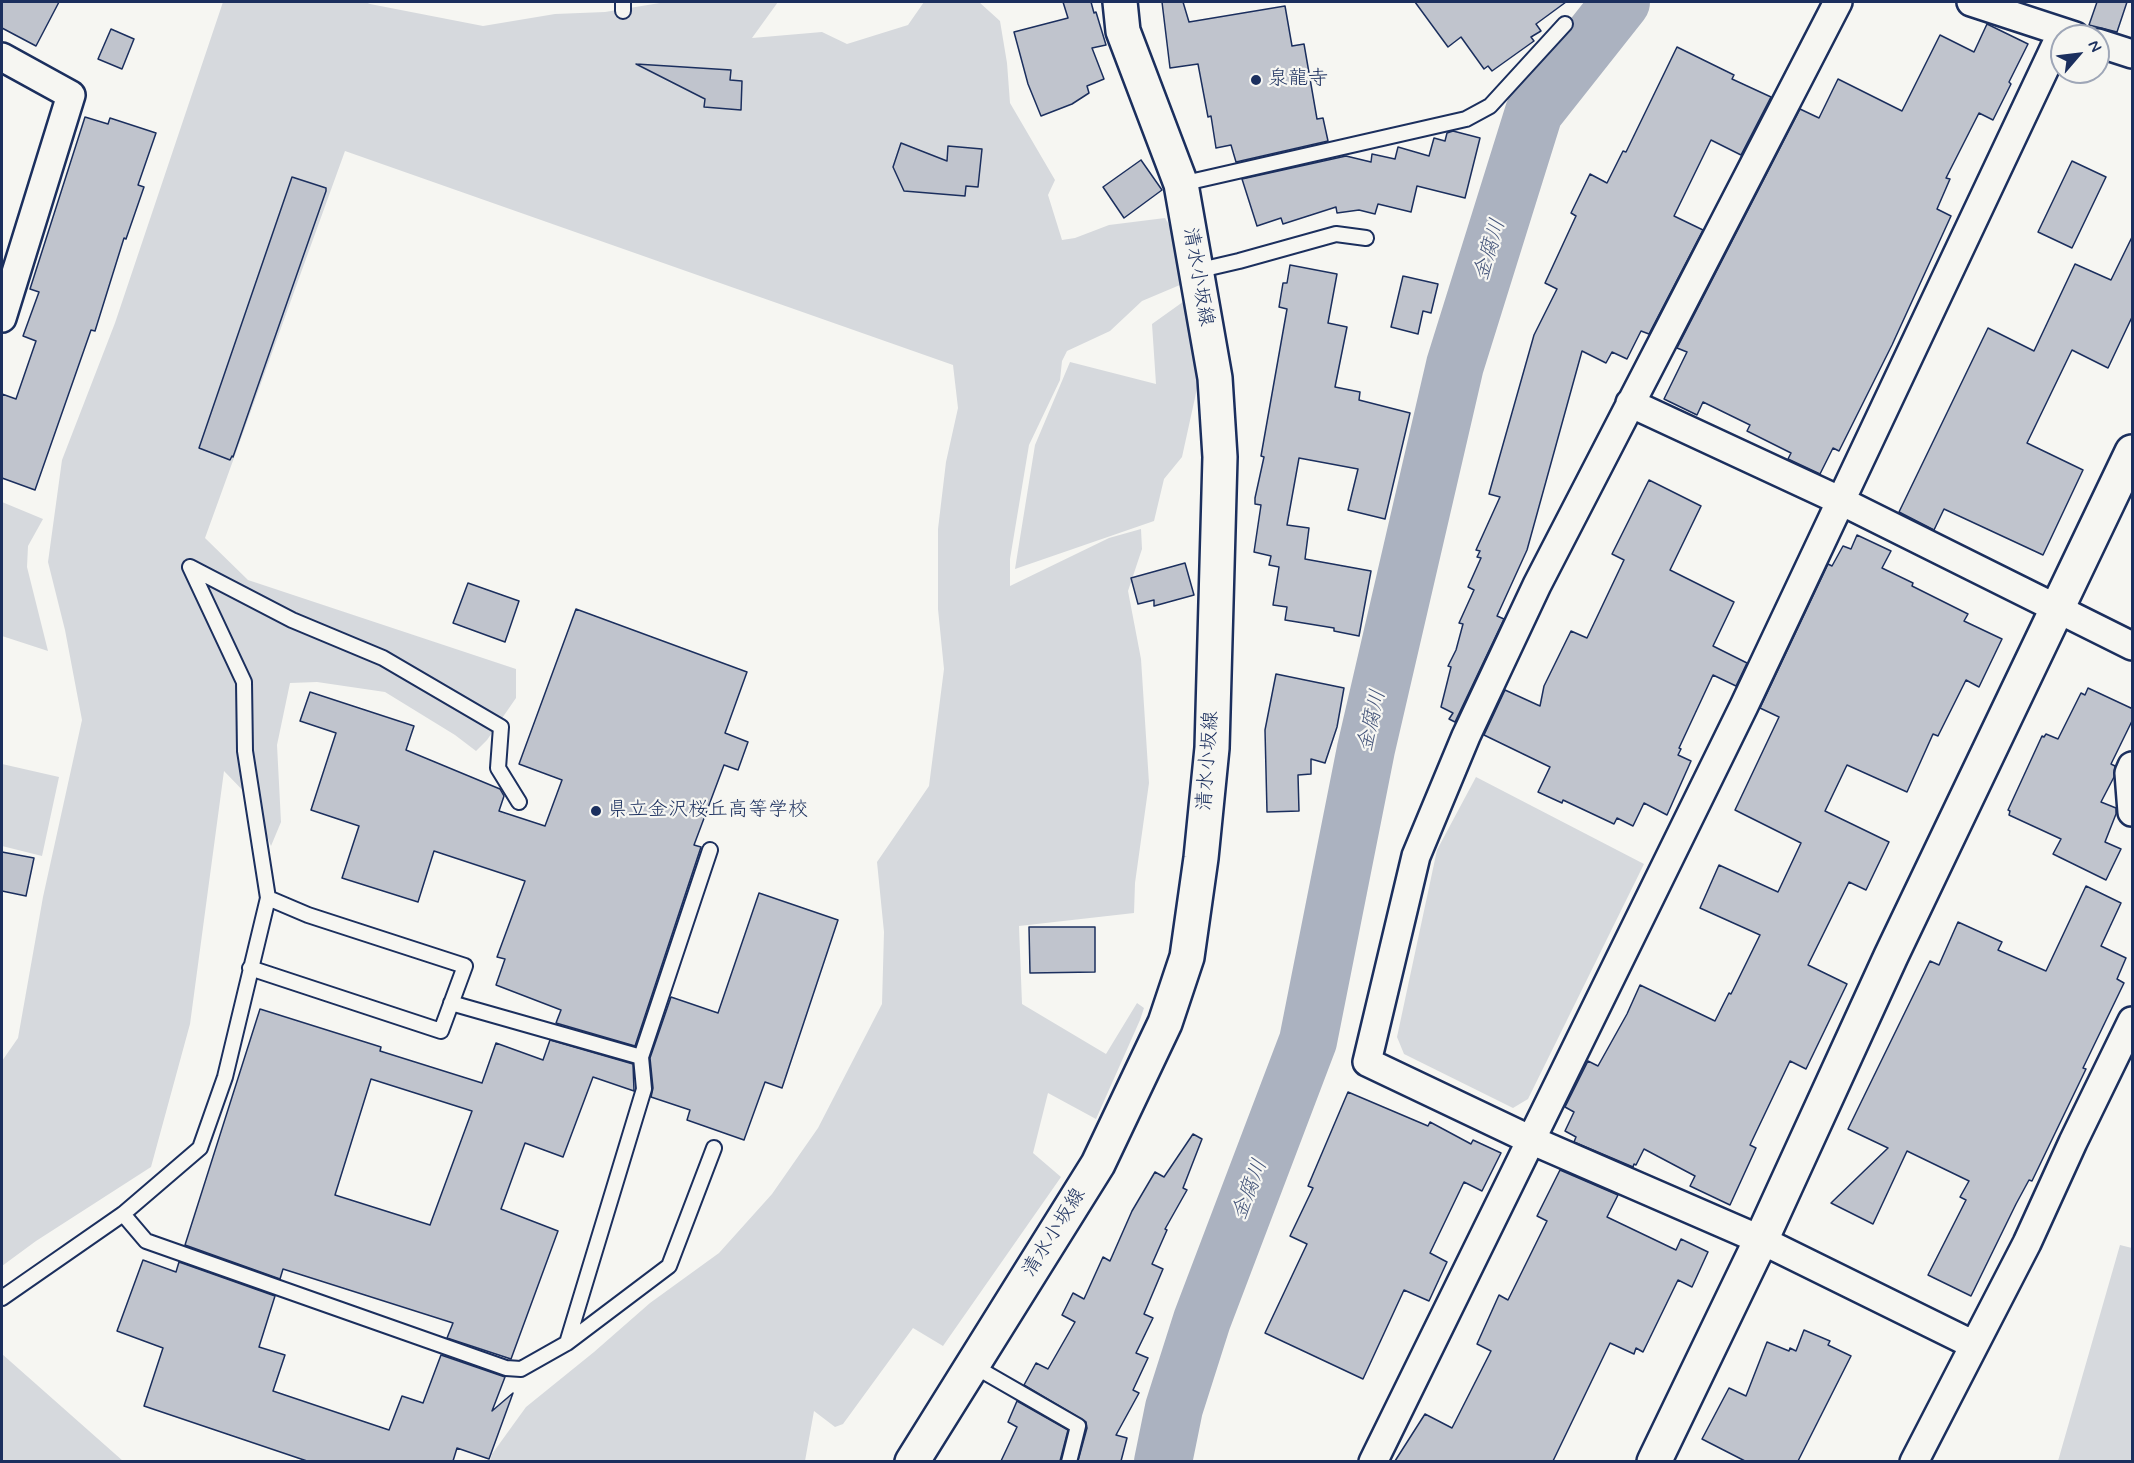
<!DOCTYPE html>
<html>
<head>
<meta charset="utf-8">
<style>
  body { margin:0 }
  #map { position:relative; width:2134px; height:1463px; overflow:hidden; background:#f6f6f2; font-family:Mynerve,sans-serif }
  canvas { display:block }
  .frame { position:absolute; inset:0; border:3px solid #1b2f5e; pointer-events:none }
  .north { position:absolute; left:2050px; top:24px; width:60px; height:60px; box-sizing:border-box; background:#f6f6f2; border:2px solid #9ea6b7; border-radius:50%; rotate:62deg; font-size:16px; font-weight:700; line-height:24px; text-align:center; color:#1b2f5e }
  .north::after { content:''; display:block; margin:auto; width:21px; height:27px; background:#1b2f5e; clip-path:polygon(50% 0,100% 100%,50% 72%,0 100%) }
</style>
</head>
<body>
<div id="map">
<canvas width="2134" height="1463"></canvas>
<div class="frame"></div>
<div class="north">N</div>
</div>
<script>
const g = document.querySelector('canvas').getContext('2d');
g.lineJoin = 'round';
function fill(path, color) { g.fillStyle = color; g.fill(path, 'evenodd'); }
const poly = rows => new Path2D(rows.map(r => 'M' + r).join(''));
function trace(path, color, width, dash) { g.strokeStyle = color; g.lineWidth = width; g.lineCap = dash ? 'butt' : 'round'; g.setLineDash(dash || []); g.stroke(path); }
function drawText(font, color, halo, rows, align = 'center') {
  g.font = font + ' Mynerve,"Klee One",sans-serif'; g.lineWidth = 4.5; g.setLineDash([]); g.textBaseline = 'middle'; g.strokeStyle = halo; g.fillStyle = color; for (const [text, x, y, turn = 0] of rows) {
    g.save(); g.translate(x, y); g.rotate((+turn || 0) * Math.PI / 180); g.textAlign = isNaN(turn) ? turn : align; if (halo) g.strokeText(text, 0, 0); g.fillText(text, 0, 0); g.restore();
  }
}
const green = poly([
  [223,2,365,2,370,4,483,26,555,14,605,12,666,2,778,2,752,38,822,32,847,44,908,25,924,2,979,2,1000,21,1007,63,1010,103,1055,180,1048,195,1062,240,1075,238,1109,225,1165,218,1181,245,1187,282,1142,301,1110,331,1067,351,1062,361,1060,380,1029,445,1010,559,1010,586,1109,538,1141,529,1142,549,1128,591,1141,659,1149,783,1135,883,1134,913,1019,926,1022,1004,1106,1054,1137,1003,1144,1008,1140,1020,1096,1119,1048,1093,1033,1153,1061,1177,943,1346,913,1328,843,1424,835,1427,814,1411,805,1461,490,1461,492,1454,526,1407,594,1352,650,1303,719,1253,772,1194,818,1128,882,1004,884,932,877,862,929,786,944,669,938,609,938,529,946,462,958,408,953,365,345,151,205,538,248,580,516,669,516,698,487,740,476,751,455,735,385,692,317,682,290,683,277,745,281,822,271,846,253,801,224,771,190,1024,151,1167,36,1241,2,1266,2,1061,18,1038,43,897,82,720,65,630,48,562,62,460,115,323],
  [1187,299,1198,384,1182,457,1164,479,1154,521,1015,569,1035,445,1070,362,1156,384,1152,324],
  [2,502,43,519,28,546,27,567,48,651,2,636],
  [2,764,59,777,42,856,2,846],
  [1476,777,1644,864,1528,1099,1513,1108,1404,1054,1397,1037,1437,850],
  [2120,1245,2132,1248,2132,1461,2058,1461],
  [2,1354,123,1461,2,1461]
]);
const river = poly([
  [1163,1462,1174,1408,1202,1320,1308,1041,1366,749,1455,365,1534,112,1621,2]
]);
const building = poly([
  [2,2,59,2,36,46,2,28,2,2],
  [1063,2,1091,2,1094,13,1096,12,1106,45,1092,48,1104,79,1087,86,1089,93,1072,104,1041,116,1028,84,1014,32,1068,18,1063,2],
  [1162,2,1183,2,1189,22,1285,6,1292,46,1304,44,1317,119,1323,118,1328,141,1236,162,1231,145,1216,148,1211,116,1208,117,1198,64,1170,68,1162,2],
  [1415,2,1566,2,1536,24,1541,31,1531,37,1534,41,1492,71,1488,66,1484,69,1461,37,1448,47,1415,2],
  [2097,2,2127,2,2117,32,2089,25,2097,2],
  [1987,24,2028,44,2009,82,2011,84,1993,120,1979,113,1946,178,1950,179,1937,209,1951,216,1892,345,1839,451,1833,448,1820,474,1788,459,1791,453,1747,431,1750,425,1703,402,1697,415,1664,399,1687,352,1677,348,1800,109,1819,118,1838,79,1902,111,1940,35,1974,52,1987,24],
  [111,29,134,39,122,69,98,59,111,29],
  [1677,47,1734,75,1732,79,1771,97,1741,155,1711,140,1674,216,1703,230,1649,334,1641,331,1627,359,1612,352,1606,363,1582,351,1527,550,1497,616,1504,619,1455,722,1449,719,1453,713,1441,707,1451,667,1448,666,1456,650,1463,624,1459,623,1474,590,1468,587,1481,558,1477,557,1480,551,1476,550,1500,497,1489,494,1534,335,1557,289,1545,283,1576,216,1571,213,1590,174,1607,183,1623,151,1626,152,1677,47],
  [636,64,731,70,730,80,742,81,741,110,704,107,705,99,636,64],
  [85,117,108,124,110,118,156,133,138,185,144,187,126,239,124,238,95,331,91,330,35,490,2,478,2,394,16,399,36,341,23,336,39,292,30,289,85,117],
  [1453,131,1480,138,1465,198,1417,186,1411,212,1378,204,1375,214,1359,210,1337,213,1336,207,1283,224,1281,218,1257,226,1242,179,1346,156,1371,162,1372,154,1395,159,1398,147,1429,156,1434,138,1445,141,1447,133,1453,131],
  [901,143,947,161,948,146,982,149,978,187,966,186,965,196,904,191,893,167,901,143],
  [1141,160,1162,190,1124,218,1103,187,1141,160],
  [2072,161,2106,177,2072,248,2038,232,2072,161],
  [292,177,326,188,326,191,233,457,232,456,230,460,199,448,292,177],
  [2133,235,2133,315,2108,368,2072,350,2027,443,2083,470,2043,555,1944,509,1934,530,1899,512,1988,328,2034,351,2075,264,2111,280,2133,235],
  [1290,265,1337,274,1328,323,1347,327,1335,387,1360,392,1359,400,1410,413,1385,519,1348,510,1358,469,1299,458,1287,525,1309,528,1305,559,1371,571,1359,636,1334,631,1334,628,1285,620,1287,607,1273,605,1279,567,1269,565,1271,556,1254,552,1261,505,1255,504,1255,498,1264,457,1261,456,1287,309,1279,307,1283,283,1287,283,1290,265],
  [1403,276,1438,284,1431,313,1423,311,1418,334,1391,327,1403,276],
  [1649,480,1701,506,1670,570,1734,602,1713,646,1747,663,1736,686,1713,675,1679,748,1681,749,1678,755,1691,761,1667,815,1644,803,1633,826,1617,818,1614,824,1563,800,1562,803,1538,792,1550,767,1484,735,1505,690,1540,706,1544,686,1571,631,1587,638,1624,560,1612,554,1649,480],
  [1857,535,1891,551,1882,568,1913,583,1912,586,1968,614,1964,621,2002,639,1979,687,1966,680,1938,736,1933,734,1907,792,1847,765,1825,811,1889,842,1866,890,1849,882,1808,965,1847,984,1806,1069,1790,1061,1750,1145,1756,1148,1730,1205,1690,1186,1695,1176,1644,1149,1636,1165,1634,1164,1633,1167,1574,1142,1576,1137,1565,1131,1574,1112,1565,1107,1588,1061,1598,1066,1627,1014,1640,985,1715,1021,1729,993,1731,994,1760,935,1700,908,1719,865,1778,892,1801,843,1735,810,1779,717,1760,708,1828,564,1832,566,1843,546,1851,549,1857,535],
  [1185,563,1194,595,1154,606,1154,600,1138,604,1131,578,1185,563],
  [468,583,519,601,505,642,453,623,468,583],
  [576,609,747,672,725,733,748,742,738,770,724,765,694,845,701,847,635,1046,556,1023,561,1010,496,985,505,959,497,957,525,881,434,851,418,902,342,878,359,826,311,810,336,733,300,721,310,692,414,726,406,750,500,789,504,796,499,811,545,826,562,780,519,764,576,609],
  [1276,674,1344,688,1337,727,1325,763,1311,759,1311,774,1298,775,1299,811,1267,812,1265,730,1276,674],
  [2088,688,2133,709,2133,719,2111,764,2115,766,2114,777,2101,802,2116,808,2116,814,2105,842,2121,849,2106,880,2053,854,2061,839,2009,815,2010,811,2008,810,2042,736,2044,737,2046,734,2058,739,2081,693,2085,695,2088,688],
  [2,852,34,858,26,896,2,891,2,852],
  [2086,886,2121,903,2101,946,2126,958,2117,979,2124,983,2083,1068,2086,1069,2032,1181,2029,1180,2016,1204,1971,1296,1928,1275,1966,1200,1960,1197,1969,1181,1907,1151,1873,1224,1831,1203,1888,1148,1848,1129,1930,961,1939,965,1958,922,2002,942,1998,950,2046,971,2086,886],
  [759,893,838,920,782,1088,765,1082,744,1140,687,1120,690,1110,651,1097,653,1088,650,1058,671,997,718,1013,759,893],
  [1029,927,1095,927,1095,972,1030,973,1029,927],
  [260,1009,381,1047,380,1051,482,1083,496,1043,543,1060,550,1040,633,1064,634,1091,593,1077,563,1157,525,1143,501,1209,558,1231,511,1359,447,1338,453,1323,283,1269,280,1279,185,1245,260,1009],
  [371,1079,472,1111,430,1225,335,1195,371,1079],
  [1348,1092,1428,1126,1430,1122,1471,1144,1473,1140,1501,1153,1482,1191,1464,1182,1430,1253,1447,1262,1429,1301,1404,1290,1363,1379,1265,1333,1307,1244,1290,1236,1313,1188,1308,1186,1348,1092],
  [1193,1134,1202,1139,1183,1188,1187,1190,1165,1229,1167,1230,1152,1264,1163,1269,1144,1314,1153,1318,1136,1353,1148,1358,1133,1390,1139,1393,1116,1435,1127,1438,1121,1461,1078,1461,1087,1428,1086,1422,1024,1385,1036,1363,1048,1369,1075,1322,1062,1315,1073,1293,1084,1299,1103,1257,1110,1261,1132,1211,1155,1172,1164,1177,1193,1134],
  [1560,1170,1618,1195,1607,1217,1676,1250,1681,1239,1708,1252,1692,1287,1678,1280,1643,1352,1636,1348,1634,1354,1610,1343,1553,1461,1395,1461,1425,1414,1452,1428,1491,1351,1477,1344,1499,1295,1508,1300,1547,1221,1537,1216,1560,1170],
  [143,1260,176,1272,179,1262,275,1296,259,1347,285,1355,273,1391,389,1430,402,1396,423,1403,441,1355,505,1377,492,1411,513,1393,489,1459,457,1448,453,1461,307,1461,144,1406,163,1348,117,1331,143,1260],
  [1804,1330,1830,1341,1828,1345,1851,1356,1798,1461,1745,1461,1702,1439,1729,1388,1746,1396,1767,1342,1789,1351,1790,1348,1796,1351,1804,1330],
  [1017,1401,1068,1430,1060,1461,1001,1461,1017,1427,1008,1422,1017,1401]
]);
const lane = poly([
  [623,2,623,11],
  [1181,184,1466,119,1490,106,1565,24],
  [1196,271,1239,261,1336,234,1366,238],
  [190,567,292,620,383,658,501,727,498,768,519,802],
  [250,968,441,1031,465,966,308,915,268,898],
  [451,1003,641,1057],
  [123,1214,146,1241,506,1368,521,1369,567,1343,669,1266,714,1148],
  [2,1298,123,1214,200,1148,225,1077,268,898,245,751,244,682,190,567],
  [567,1343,644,1089,641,1057,710,850],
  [972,1365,1078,1426,1069,1462]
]);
const street = poly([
  [1838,2,1537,585,1466,736,1416,856,1367,1062,1531,1140,1761,1240,1974,1345],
  [1971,2,2075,36],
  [2098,43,2132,54],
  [2,57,71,95,2,318],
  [1630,403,1841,501,2132,646],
  [2132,766,2129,773,2132,812],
  [1373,1462,1744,706,2062,32],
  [1914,1462,2027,1243,2073,1142,2132,1021]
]);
const secondary = poly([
  [912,1462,1098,1164,1165,1023,1187,957,1201,858,1212,748,1220,457,1215,378,1181,184,1123,31,1120,2],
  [1654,1462,1761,1240,1891,956,2132,452]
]);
const markers = [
  [1256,80,6,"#1b2f5e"],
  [596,811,6,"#1b2f5e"]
];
const poiNames = [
  ["泉龍寺",1268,80],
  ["県立金沢桜丘高等学校",608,811]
];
const streetNames = [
  ["清水小坂線",1197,277,80],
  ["清水小坂線",1209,761,-86],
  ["清水小坂線",1055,1233,-58]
];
const waterNames = [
  ["金腐川",1491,250,-73],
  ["金腐川",1373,721,-77],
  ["金腐川",1251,1190,-69]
];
fill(green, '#d6d9dd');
trace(river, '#abb2c0', 58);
fill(building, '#c0c4cd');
trace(building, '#1b2f5e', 1.5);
trace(lane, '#1b2f5e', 18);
trace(street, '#1b2f5e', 32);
trace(secondary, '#1b2f5e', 38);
trace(lane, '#f6f6f2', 14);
trace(street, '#f6f6f2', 27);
trace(secondary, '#f6f6f2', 33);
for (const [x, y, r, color] of markers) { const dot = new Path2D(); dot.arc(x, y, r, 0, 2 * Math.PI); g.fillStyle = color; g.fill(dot); trace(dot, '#f6f6f2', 2); }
drawText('20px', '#1b2f5e', '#f6f6f2', poiNames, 'left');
drawText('20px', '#1b2f5e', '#f6f6f2', streetNames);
drawText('italic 21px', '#46567b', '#f6f6f2', waterNames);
</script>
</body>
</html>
